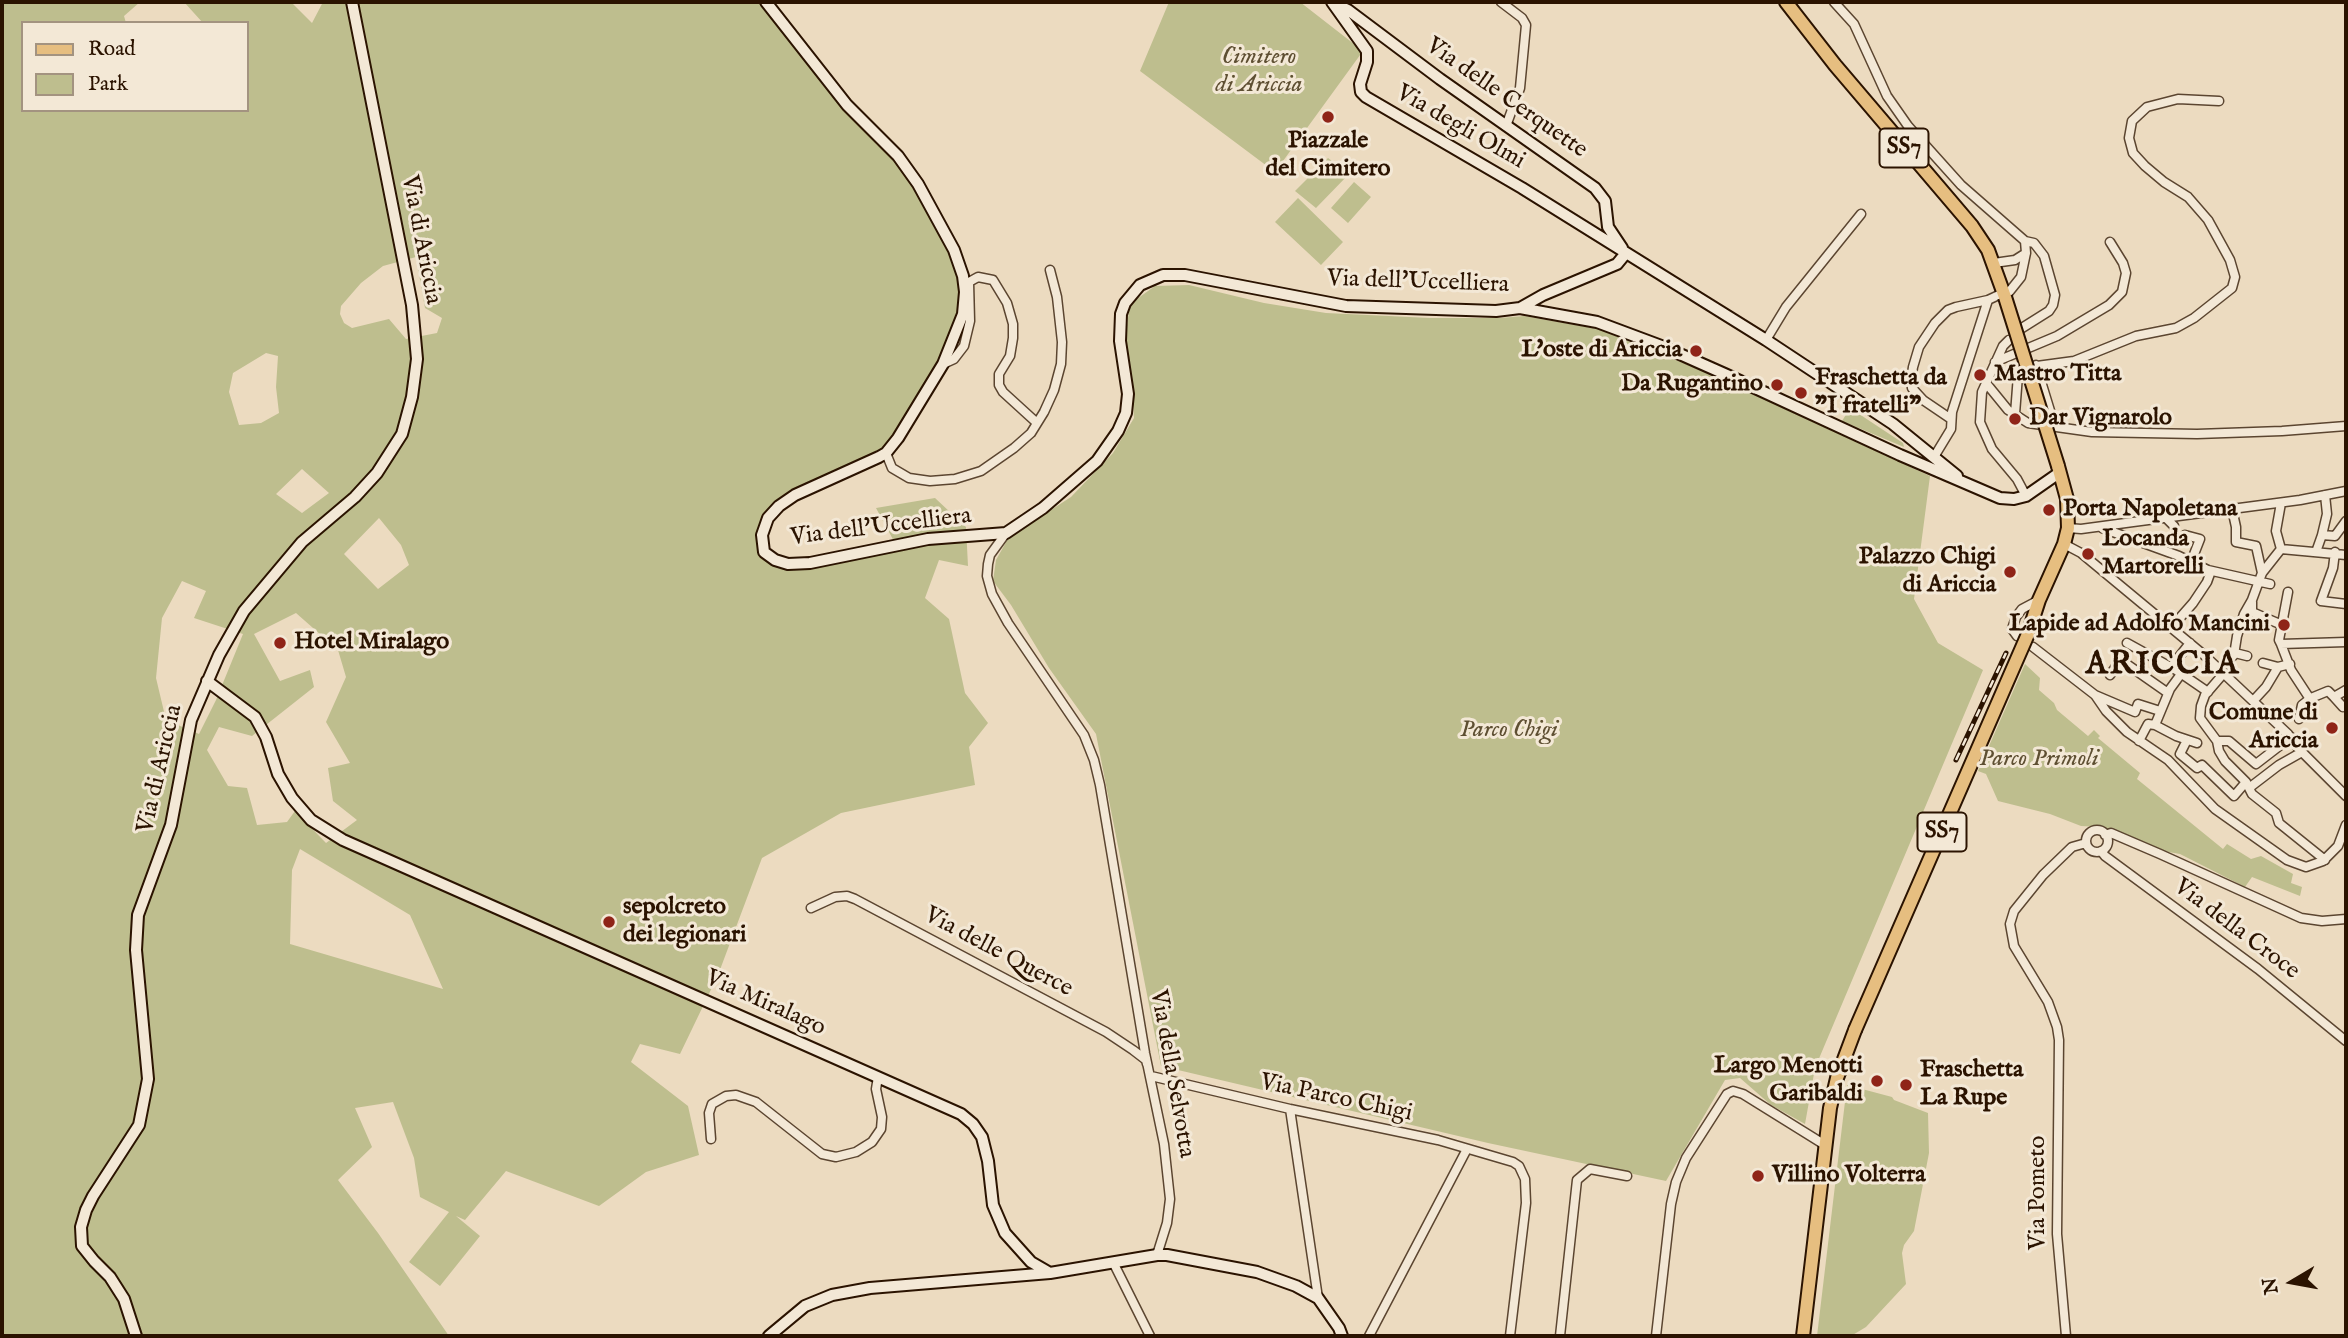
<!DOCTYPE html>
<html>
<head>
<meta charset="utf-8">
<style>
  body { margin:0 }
  #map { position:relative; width:2348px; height:1338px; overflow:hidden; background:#ecdbc0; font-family:"IM FELL English",serif }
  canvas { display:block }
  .frame { position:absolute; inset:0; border:4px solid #2b1300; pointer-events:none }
  .legend { position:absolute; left:21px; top:21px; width:228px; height:91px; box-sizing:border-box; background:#f3e8d6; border:2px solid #a39380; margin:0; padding:9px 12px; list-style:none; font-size:21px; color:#2b1300 }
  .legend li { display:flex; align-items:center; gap:14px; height:35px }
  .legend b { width:35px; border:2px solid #a39380 }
  .north { position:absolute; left:2257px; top:1247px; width:70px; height:70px; -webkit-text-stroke:5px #f3e8d6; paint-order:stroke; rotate:260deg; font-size:19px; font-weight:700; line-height:28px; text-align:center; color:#2b1300 }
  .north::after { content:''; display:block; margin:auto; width:24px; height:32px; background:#2b1300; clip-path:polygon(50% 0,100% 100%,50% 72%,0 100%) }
</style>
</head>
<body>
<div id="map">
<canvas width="2348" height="1338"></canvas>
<div class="frame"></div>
<ul class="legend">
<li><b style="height:9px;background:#e6be80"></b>Road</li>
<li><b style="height:19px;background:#bebe8e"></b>Park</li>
</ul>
<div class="north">N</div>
</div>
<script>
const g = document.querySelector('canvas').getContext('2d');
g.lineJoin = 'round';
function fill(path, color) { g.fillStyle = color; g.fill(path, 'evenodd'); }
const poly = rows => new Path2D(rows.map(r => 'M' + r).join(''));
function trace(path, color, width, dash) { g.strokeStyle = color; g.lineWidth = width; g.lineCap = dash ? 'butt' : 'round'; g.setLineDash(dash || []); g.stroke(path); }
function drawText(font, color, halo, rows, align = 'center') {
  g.font = font + ' "IM FELL English",serif'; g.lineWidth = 6; g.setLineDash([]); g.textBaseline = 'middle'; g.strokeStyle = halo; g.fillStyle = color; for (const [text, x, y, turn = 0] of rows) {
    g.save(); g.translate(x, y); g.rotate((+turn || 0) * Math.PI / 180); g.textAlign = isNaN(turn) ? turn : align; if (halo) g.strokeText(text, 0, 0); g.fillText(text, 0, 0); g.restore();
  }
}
const green = poly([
  [2,2,140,2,124,16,126,23,23,23,23,110,247,110,247,23,203,23,184,2,291,2,312,23,323,2,765,2,856,115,877,145,898,156,960,267,960,324,892,446,775,509,761,544,788,564,896,545,876,508,935,498,966,527,968,566,939,560,925,598,949,619,965,693,988,723,969,747,975,785,841,813,762,858,718,975,680,1054,640,1044,631,1062,688,1106,699,1155,646,1172,599,1206,506,1171,465,1220,456,1216,480,1236,440,1286,409,1262,449,1212,420,1197,414,1158,393,1102,355,1108,372,1147,338,1180,378,1233,449,1336,2,1336],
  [416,257,425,308,442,318,437,333,406,339,389,319,352,328,344,323,340,314,341,306,361,283,383,266],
  [266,353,278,356,276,387,279,413,261,423,239,425,229,392,233,373],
  [302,469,329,493,302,513,276,494],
  [379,518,401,545,409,565,378,589,344,554],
  [182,581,206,591,194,618,243,634,216,700,199,734,166,720,156,678,162,618],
  [296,613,338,650,346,677,326,722,350,763,328,768,333,801,357,820,326,843,295,811,287,822,257,825,247,788,228,786,207,750,219,727,252,736,314,687,310,670,280,681,254,634],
  [300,849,410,915,443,989,290,944,292,870],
  [1169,2,1300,2,1363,51,1275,172,1140,71],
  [1328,158,1349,174,1316,208,1295,191],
  [1354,182,1371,197,1348,223,1331,208],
  [1298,198,1343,242,1321,265,1275,222],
  [1189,285,1264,303,1326,313,1430,318,1500,318,1524,316,1598,329,1703,371,1930,476,1914,599,1938,643,1983,670,1815,1068,1805,1124,1771,1105,1740,1078,1725,1080,1666,1181,1488,1143,1161,1066,1096,734,1049,668,1011,605,993,581,996,560,1009,537,1071,497,1113,453,1134,418,1132,380,1125,339,1130,304,1155,286],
  [1850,408,1903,443,1904,447,1842,421],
  [2025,664,2040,678,2039,690,2054,703,2057,710,2088,736,2094,730,2100,736,2098,738,2140,773,2137,779,2223,849,2227,844,2251,859,2261,856,2293,874,2291,883,2302,887,2300,896,2252,877,2245,887,2180,854,2163,851,2100,827,2081,826,2050,814,1998,801,1986,774,1978,771],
  [1847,1085,1892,1097,1894,1100,1928,1113,1929,1153,1914,1231,1904,1245,1902,1253,1906,1284,1866,1327,1851,1336,1817,1336]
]);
const street = poly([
  [1501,2,1522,18,1526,25,1520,88,1506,126],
  [1834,2,1854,24,1887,96,1908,126,1961,185,2025,241,2026,253],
  [1994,263,2015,260,2026,253,2021,277,2005,297],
  [2022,328,2049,311,2053,305,2055,295,2044,256,2034,243,2025,241],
  [1766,340,1786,307,1861,214],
  [2009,340,2003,346,1982,392,1980,422,1992,449,2017,479,2026,496],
  [1995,362,2057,336,2109,305,2122,292,2126,273,2123,263,2110,242],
  [943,364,954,359,964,346,970,321,969,282,978,277,993,280,1007,303,1013,324,1013,338,1010,356,999,374,999,385,1003,392,1037,423],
  [2036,365,2055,427],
  [1986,383,2008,410,2028,423,2092,432,2197,434,2282,431,2346,426],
  [2015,414,2018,375,2022,368,2074,361,2136,336,2176,328,2194,318,2232,288,2235,277,2230,260,2208,220,2188,197,2164,182,2145,166,2133,153,2129,138,2132,121,2147,107,2178,99,2219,101],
  [1951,419,1923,400,1912,388,1911,381,1913,367,1919,347,1935,323,1948,310,1956,307,1988,300,2003,293],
  [886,453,892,468,909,478,930,481,955,479,981,471,1014,448,1031,433,1044,412,1054,390,1061,364,1062,342,1057,297,1050,270],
  [1934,457,1951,429,1952,412,1988,300],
  [2281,503,2276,531,2281,549],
  [2232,509,2236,527,2236,542,2256,546,2262,573],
  [2166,518,2174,526],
  [2068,528,2081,529,2133,522,2300,500,2346,491],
  [2102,528,2179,556,2208,570,2270,584],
  [1006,533,990,555,988,564,987,576,992,594,1008,623,1084,735,1094,760,1100,785,1145,1053,1164,1144,1170,1199,1167,1223,1157,1255],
  [2185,535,2200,539,2191,562],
  [2322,535,2327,514,2325,495],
  [2064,544,2081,553,2204,655,2288,734,2298,748,2346,796],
  [2316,552,2322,535,2335,536,2346,521],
  [2335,552,2333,568,2321,601,2346,604],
  [2288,592,2279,640,2281,644,2346,642],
  [2252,602,2252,612,2282,625],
  [2171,628,2193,603,2207,582,2211,571],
  [2017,636,2012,629,2016,617,2022,609,2039,600],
  [2127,643,2176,670,2208,692],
  [2281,644,2291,670,2310,699],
  [2033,647,2095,695,2106,711,2127,732,2168,760,2215,809,2287,860,2306,867,2323,861,2338,846,2346,825],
  [2235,653,2247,656],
  [2118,658,2168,693],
  [2263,663,2278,667],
  [2171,667,2190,643],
  [2219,669,2234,655,2237,636,2244,614,2252,600,2262,573,2281,549,2346,555],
  [2224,673,2205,695,2201,706,2200,718,2217,741,2219,751,2225,761,2246,782,2252,794,2276,813,2279,823,2325,860],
  [2110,675,2122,658],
  [2095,695,2135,712,2138,704,2160,711],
  [2334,697,2343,707],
  [2254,700,2266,687,2278,667,2290,664],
  [2299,719,2302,705,2311,698,2328,691,2334,697,2346,690],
  [2155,725,2176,736,2197,743],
  [2187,740,2180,754,2197,768,2202,765,2234,796,2246,782],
  [2139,741,2148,724,2155,725,2170,689,2181,674],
  [2217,741,2229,741,2256,764,2291,737],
  [2249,788,2279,765,2302,752],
  '2086 841a11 11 0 1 1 22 0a11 11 0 1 1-22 0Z',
  [2105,835,2111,833,2160,854,2301,918,2322,921,2346,919],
  [2101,851,2105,856,2258,969,2346,1041],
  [811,908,835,897,847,896,855,899,1106,1032,1133,1050,1146,1060,1147,1064],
  [1151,1076,1290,1109,1438,1140,1513,1162,1519,1166,1525,1179,1526,1203,1510,1336],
  [1290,1109,1318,1298],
  [711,1139,709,1113,712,1104,726,1096,736,1095,756,1102,822,1154,836,1157,856,1152,872,1142,881,1129,882,1117,876,1089,878,1077],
  [1114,1264,1150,1336],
  [1369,1336,1467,1149],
  [1560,1336,1577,1180,1590,1169,1627,1176],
  [1656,1336,1671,1204,1676,1182,1686,1158,1727,1094,1733,1091,1743,1094,1825,1145],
  [2066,1336,2057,1234,2059,1040,2057,1027,2048,1002,2014,946,2010,924,2014,911,2043,875,2072,847,2086,843]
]);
const secondary = poly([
  [766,2,847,105,898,156,918,184,954,250,963,276,965,292,963,314,943,364,898,438,886,453,879,457,795,495,779,506,768,518,762,535,764,552,775,560,788,564,810,563,928,539,1006,533,1043,508,1097,461,1118,431,1126,413,1128,394,1120,341,1121,314,1125,303,1140,285,1163,275,1185,275,1346,306,1496,311,1520,308,1597,322,1664,347,1727,375,1900,455,2000,498,2014,499,2026,496,2059,473],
  [1332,2,1367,51,1367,62,1360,84,1361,92,1366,97,1522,188,1766,340,1893,424,1957,476],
  [1333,3,1348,10,1440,79,1595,188,1605,201,1608,227,1622,248],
  [1520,308,1543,295,1617,264,1626,253],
  [207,681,255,717,266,737,278,774,292,798,311,820,343,840,961,1114,973,1124,982,1137,988,1161,993,1205,1005,1233,1031,1262,1050,1273],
  [136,1336,124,1299,110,1277,94,1261,82,1246,81,1227,86,1210,93,1196,139,1125,148,1079,136,950,138,915,171,825,191,720,219,655,244,611,302,542,355,497,377,473,402,434,412,397,417,359,412,305,352,2],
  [769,1336,805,1306,832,1295,870,1288,1050,1273,1157,1255,1167,1255,1257,1272,1296,1286,1318,1298,1339,1328,1342,1336]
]);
const primary = poly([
  [1786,2,1835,65,1972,226,1988,250,2005,297],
  [2028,634,2039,600,2064,544,2068,528,2067,499,2058,466],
  [1803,1336,1830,1108,1837,1078,1855,1030]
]);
const rail = poly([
  [1956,760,2006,653]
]);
const primaryBridge = poly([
  [2005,297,2058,466],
  [1855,1030,2028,634]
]);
const markers = [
  [1328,117,7,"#8f2418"],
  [1696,351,7,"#8f2418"],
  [1980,375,7,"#8f2418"],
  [1777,385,7,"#8f2418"],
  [1801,393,7,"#8f2418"],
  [2015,419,7,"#8f2418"],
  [2049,510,7,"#8f2418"],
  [2088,554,7,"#8f2418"],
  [2010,572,7,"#8f2418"],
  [2284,625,7,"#8f2418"],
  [280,643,7,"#8f2418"],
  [2332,728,7,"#8f2418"],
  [609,922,7,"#8f2418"],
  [1877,1081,7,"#8f2418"],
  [1906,1085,7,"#8f2418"],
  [1758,1176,7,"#8f2418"]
];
const shields = [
  [1904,148,49],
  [1942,832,49]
];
const shieldNames = [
  ["SS7",1904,148],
  ["SS7",1942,832]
];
const parkNames = [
  ["Cimitero",1259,58],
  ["di Ariccia",1259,86],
  ["Parco Chigi",1509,731],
  ["Parco Primoli",2039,760]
];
const streetNames = [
  ["Via delle Cerquette",1506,99,35],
  ["Via degli Olmi",1460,128,30],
  ["Via di Ariccia",420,240,79],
  ["Via dell'Uccelliera",1418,283,2],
  ["Via dell'Uccelliera",881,528,-7],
  ["Via di Ariccia",161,769,-77],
  ["Via della Croce",2236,930,37],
  ["Via delle Querce",998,953,28],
  ["Via Miralago",765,1004,24],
  ["Via della Selvotta",1171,1074,80],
  ["Via Parco Chigi",1336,1099,12],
  ["Via Pometo",2039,1193,-90]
];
const poiNames = [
  ["Piazzale",1328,142,"center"],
  ["del Cimitero",1328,170,"center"],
  ["L'oste di Ariccia",1682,351,"right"],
  ["Mastro Titta",1994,375],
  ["Fraschetta da",1815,379],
  ["\"I fratelli\"",1815,407],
  ["Da Rugantino",1763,385,"right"],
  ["Dar Vignarolo",2029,419],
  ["Porta Napoletana",2063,510],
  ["Locanda",2102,540],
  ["Martorelli",2102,568],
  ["Palazzo Chigi",1996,558,"right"],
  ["di Ariccia",1996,586,"right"],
  ["Lapide ad Adolfo Mancini",2270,625,"right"],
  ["Hotel Miralago",294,643],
  ["Comune di",2318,714,"right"],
  ["Ariccia",2318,742,"right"],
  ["sepolcreto",623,908],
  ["dei legionari",623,936],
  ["Largo Menotti",1863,1067,"right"],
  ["Garibaldi",1863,1095,"right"],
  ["Fraschetta",1920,1071],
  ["La Rupe",1920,1099],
  ["Villino Volterra",1772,1176]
];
const districtNames = [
  ["ARICCIA",2163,666]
];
fill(green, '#bebe8e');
trace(street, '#5b4530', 11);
trace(secondary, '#2b1300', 14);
trace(primary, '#2b1300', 16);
trace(street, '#f3e8d6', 8);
trace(secondary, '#f3e8d6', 10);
trace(primary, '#e6be80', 12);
trace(rail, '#2b1300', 5);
trace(rail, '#f3e8d6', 2.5, [8]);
trace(primaryBridge, '#2b1300', 16, []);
trace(primaryBridge, '#e6be80', 12);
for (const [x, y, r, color] of markers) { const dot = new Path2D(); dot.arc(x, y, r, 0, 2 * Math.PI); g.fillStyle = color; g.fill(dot); trace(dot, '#f3e8d6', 2.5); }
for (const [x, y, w] of shields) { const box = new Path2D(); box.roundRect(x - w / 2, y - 19.5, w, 39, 5); g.fillStyle = '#f3e8d6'; g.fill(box); trace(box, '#2b1300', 2); }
drawText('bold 23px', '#2b1300', null, shieldNames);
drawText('italic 24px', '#5e4f32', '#f3e8d6', parkNames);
drawText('24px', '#2b1300', '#f3e8d6', streetNames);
drawText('bold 24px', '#2b1300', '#f3e8d6', poiNames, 'left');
g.letterSpacing = '2px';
drawText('bold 32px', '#2b1300', '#f3e8d6', districtNames);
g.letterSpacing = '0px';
</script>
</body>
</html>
